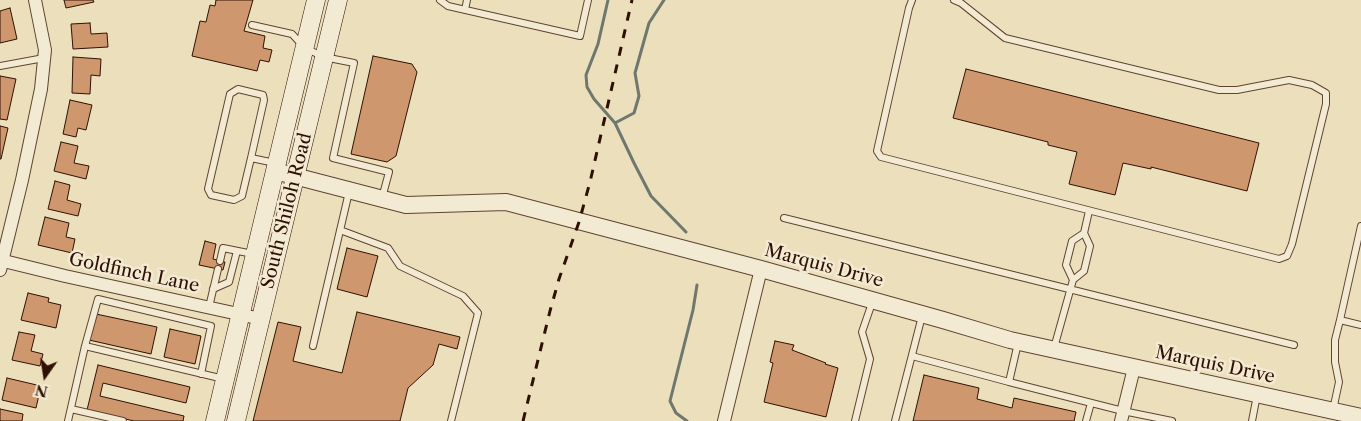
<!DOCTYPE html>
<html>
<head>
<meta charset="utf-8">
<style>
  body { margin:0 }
  #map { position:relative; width:1361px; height:421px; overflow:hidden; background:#ecdfbc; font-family:"Libre Caslon Text",serif }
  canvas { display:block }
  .north { position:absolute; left:20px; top:351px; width:50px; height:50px; -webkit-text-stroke:4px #f3ead3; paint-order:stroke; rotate:193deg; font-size:14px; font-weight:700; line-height:20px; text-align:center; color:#2f1103 }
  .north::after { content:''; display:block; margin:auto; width:18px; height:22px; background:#2f1103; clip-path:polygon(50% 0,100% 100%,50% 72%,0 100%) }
</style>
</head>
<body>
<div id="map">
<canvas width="1361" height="421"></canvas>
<div class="north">N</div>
</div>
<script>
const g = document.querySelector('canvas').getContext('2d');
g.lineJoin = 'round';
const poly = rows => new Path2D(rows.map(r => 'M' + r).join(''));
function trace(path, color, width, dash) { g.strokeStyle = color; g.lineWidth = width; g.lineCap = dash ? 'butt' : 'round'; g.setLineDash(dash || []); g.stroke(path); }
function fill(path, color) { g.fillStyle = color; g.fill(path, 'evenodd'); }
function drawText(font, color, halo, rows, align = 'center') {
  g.font = font + ' "Libre Caslon Text",serif'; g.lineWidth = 5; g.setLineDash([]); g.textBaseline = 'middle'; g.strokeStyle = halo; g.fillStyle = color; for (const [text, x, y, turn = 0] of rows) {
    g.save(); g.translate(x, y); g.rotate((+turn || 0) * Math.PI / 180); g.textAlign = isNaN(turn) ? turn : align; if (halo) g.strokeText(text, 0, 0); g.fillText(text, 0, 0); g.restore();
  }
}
const stream = poly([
  [608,0,598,44,586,75,587,87,594,99,615,123,634,163,651,196,686,232],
  [615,123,634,113,639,96,635,73,649,23,664,0],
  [687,421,676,413,670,401,693,310,697,285]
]);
const building = poly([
  [64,0,93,0,94,2,66,8,64,0],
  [216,0,253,0,244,31,265,36,263,48,272,50,269,62,260,60,257,71,192,56,200,21,206,22,210,5,215,6,216,0],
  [10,8,17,39,0,43,0,11,10,8],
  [90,23,91,34,107,33,108,47,73,49,71,24,90,23],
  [373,56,412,64,417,72,396,156,387,162,351,154,373,56],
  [73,57,101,59,100,76,91,75,90,94,72,93,73,57],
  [966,69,1259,143,1247,191,1151,167,1151,169,1123,163,1115,195,1069,184,1077,152,1048,145,1048,142,953,118,966,69],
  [0,76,16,79,7,120,0,119,0,76],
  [70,100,92,105,86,130,78,128,76,137,63,134,70,100],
  [0,126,8,128,1,159,0,159,0,126],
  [61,142,78,146,74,163,89,166,86,179,54,171,61,142],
  [55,181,70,185,67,200,81,204,78,216,48,209,55,181],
  [45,217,69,223,66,237,75,239,72,253,38,245,45,217],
  [205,241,216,244,213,259,225,262,223,270,199,265,205,241],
  [347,248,378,256,367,297,337,289,347,248],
  [28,293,49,298,48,302,61,305,56,328,21,320,28,293],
  [357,312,460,337,457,349,439,344,433,365,408,388,400,421,253,421,278,322,301,327,293,361,342,373,357,312],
  [96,314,157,327,151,354,89,340,96,314],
  [170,329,201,336,195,364,164,357,170,329],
  [19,332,35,335,31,351,43,354,40,366,12,360,19,332],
  [775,341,794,345,792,350,826,363,825,364,838,368,826,417,764,402,773,363,770,362,775,341],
  [98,365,190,387,186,403,103,383,100,396,184,416,183,421,134,421,87,410,98,365],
  [924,375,979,388,977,399,1012,408,1014,398,1076,412,1074,421,913,421,924,375],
  [7,378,41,386,36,408,2,400,7,378],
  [0,409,23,414,22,421,0,421,0,409]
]);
const service = poly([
  [440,0,448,6,580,36,588,0],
  [912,0,909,8,877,151,881,157,1279,259,1287,256,1292,244,1326,104,1326,93,1312,85,1289,80,1237,90,1219,90,1005,38,961,3,954,0],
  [465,10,467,0],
  [252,25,292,34,305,48,324,57,354,63,333,158,389,172,382,198],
  [0,66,44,58],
  [251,158,242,196,234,200,211,195,208,189,230,94,238,89,263,95,264,100,251,158,275,163],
  [784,218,1294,345],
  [1361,226,1340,320,1361,325],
  [340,230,388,248,400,266,463,296,478,313,451,421],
  [220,261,223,248,253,254],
  [1073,280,1084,271,1090,246,1084,233,1089,211],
  [213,289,229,282,237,251],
  [209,307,218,269],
  [1018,343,1009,382,1123,411,1172,421],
  [85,346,98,299,211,326,201,374],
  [313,346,349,192],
  [1054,348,1073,280,1066,265,1072,241,1084,233],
  [912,356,1009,382],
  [71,409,123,421],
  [1333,410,1339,382,1335,362,1335,340,1340,320],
  [68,421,85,346,224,379],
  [855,421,870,359,862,332,873,300],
  [895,421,922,316],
  [1086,421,1091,403],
  [1252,421,1257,395]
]);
const minor = poly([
  [0,260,65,276,261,319],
  [0,270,22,180,41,89,45,50,35,0],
  [724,421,761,269],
  [1121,421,1134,368]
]);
const tertiary = poly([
  [275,171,406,205,506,202,761,269,943,320,1010,340,1361,417]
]);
const secondary = poly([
  [215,421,316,0],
  [236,421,338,0]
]);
const rail = poly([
  [523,421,550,311,559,279,579,222,590,182,632,0]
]);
const streetNames = [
  ["South Shiloh Road",287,211,-76],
  ["Marquis Drive",824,266,15],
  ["Goldfinch Lane",134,273,12],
  ["Marquis Drive",1215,365,12]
];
trace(stream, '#6f786e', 3);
fill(building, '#ce976d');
trace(building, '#2f1103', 1);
trace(service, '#5e4431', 8);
trace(minor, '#5e4431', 14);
trace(tertiary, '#5e4431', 18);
trace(secondary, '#2f1103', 19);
trace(service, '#f3ead3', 6);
trace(minor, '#f3ead3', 12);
trace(tertiary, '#f3ead3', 16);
trace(secondary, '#f3ead3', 18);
trace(rail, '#2f1103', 3, [9, 9]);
drawText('18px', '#2f1103', '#f3ead3', streetNames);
</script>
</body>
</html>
